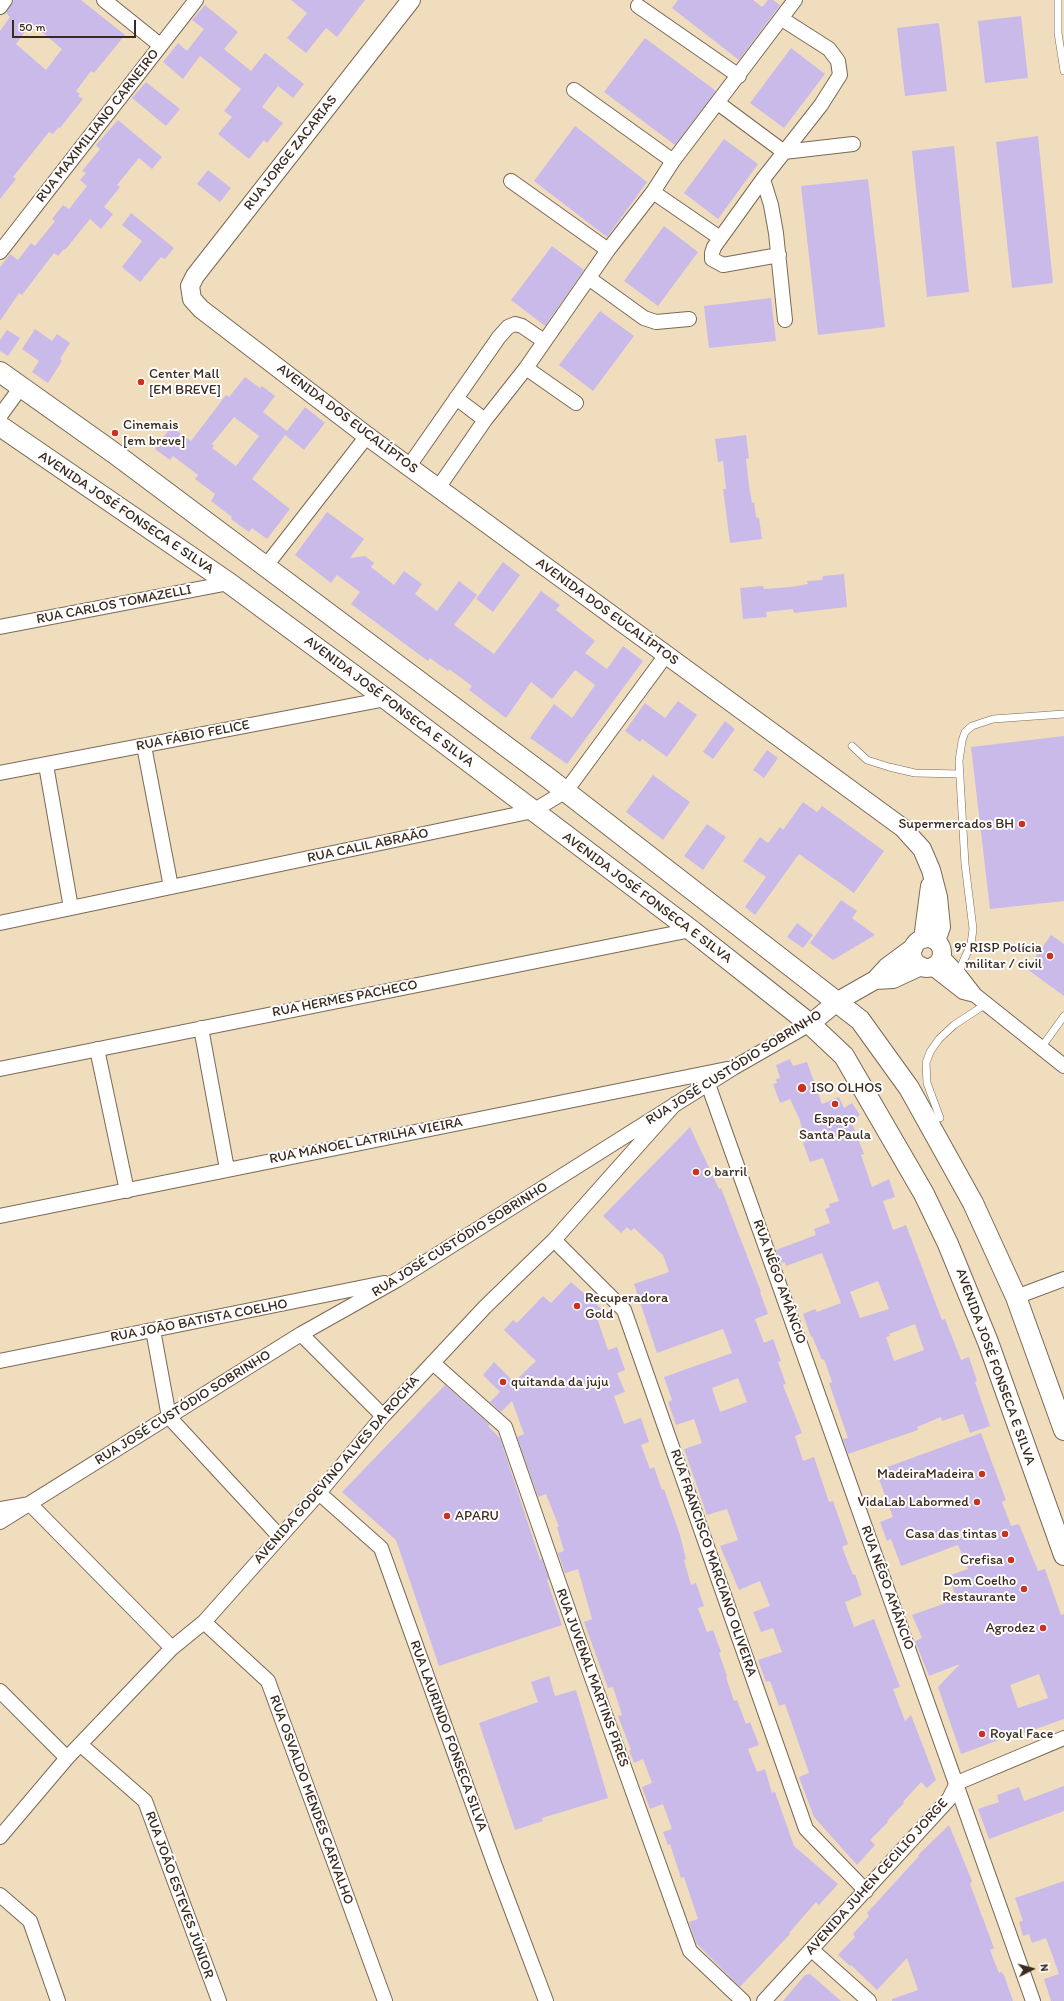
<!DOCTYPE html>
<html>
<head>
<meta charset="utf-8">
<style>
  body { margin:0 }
  #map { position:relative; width:1064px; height:2001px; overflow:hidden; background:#f0ddbd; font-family:Itim,sans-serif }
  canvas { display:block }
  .north { position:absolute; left:1012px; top:1949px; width:40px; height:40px; -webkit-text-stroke:3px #fff; paint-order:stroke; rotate:84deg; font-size:11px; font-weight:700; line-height:16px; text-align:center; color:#3b2a1e }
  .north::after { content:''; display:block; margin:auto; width:14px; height:18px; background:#3b2a1e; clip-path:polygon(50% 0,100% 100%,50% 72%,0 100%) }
  .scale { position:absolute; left:12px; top:20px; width:124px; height:18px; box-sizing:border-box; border:2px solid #3b2a1e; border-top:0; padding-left:5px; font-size:12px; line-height:14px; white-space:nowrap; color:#3b2a1e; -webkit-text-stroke:3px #fff; paint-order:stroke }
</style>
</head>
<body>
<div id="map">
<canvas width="1064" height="2001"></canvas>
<div class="north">N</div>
<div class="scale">50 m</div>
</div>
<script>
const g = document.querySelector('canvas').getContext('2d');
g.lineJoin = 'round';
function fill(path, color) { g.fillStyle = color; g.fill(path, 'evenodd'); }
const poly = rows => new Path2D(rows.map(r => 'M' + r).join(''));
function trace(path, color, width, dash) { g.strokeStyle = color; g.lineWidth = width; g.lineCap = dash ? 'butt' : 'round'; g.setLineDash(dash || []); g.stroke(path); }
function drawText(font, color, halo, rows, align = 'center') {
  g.font = font + ' Itim,sans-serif'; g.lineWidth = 4; g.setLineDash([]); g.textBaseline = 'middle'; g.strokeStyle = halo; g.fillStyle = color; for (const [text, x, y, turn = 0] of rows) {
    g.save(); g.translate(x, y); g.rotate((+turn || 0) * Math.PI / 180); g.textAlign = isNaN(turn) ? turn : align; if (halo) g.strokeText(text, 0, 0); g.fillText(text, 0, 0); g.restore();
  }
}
const building = poly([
  [14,0,81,0,125,35,94,73,91,71,76,91,80,94,78,96,83,99,60,128,59,127,53,134,49,132,13,177,16,179,0,199,0,31,10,17,6,13],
  [31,23,62,49,46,70,16,44],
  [291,0,365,0,337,37,326,28,306,53,287,38,307,13],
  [678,0,753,0,762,7,768,0,773,0,780,5,739,60,672,8],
  [205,5,238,32,224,49,251,71,265,53,304,84,293,98,278,86,262,107,283,123,267,143,264,140,249,159,218,134,232,117,224,111,241,89,200,56,183,79,163,62,178,43,187,51,204,29,192,20],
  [1021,16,1028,78,985,83,978,21],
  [939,23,947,91,905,96,897,28],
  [645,38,716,91,675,145,604,92],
  [791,48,825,74,784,128,750,103],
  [146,82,180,109,166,126,132,98],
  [118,120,162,157,152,169,139,158,117,185,120,187,104,207,113,214,101,229,90,219,65,250,64,249,58,256,54,253,22,295,19,293,0,321,0,267,10,254,18,260,31,243,35,246,55,221,52,219,63,205,69,209,87,186,80,180,86,173,82,171,100,149,96,145],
  [575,126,647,182,607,237,534,181],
  [1038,136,1053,283,1012,288,996,142],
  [724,139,758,164,718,219,684,193],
  [954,146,969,292,927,297,912,151],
  [208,170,231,188,220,202,197,184],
  [868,179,885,327,818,335,801,186],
  [131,213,174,248,165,259,161,257,140,282,122,267,142,241,122,225],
  [664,226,698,252,658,306,624,281],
  [552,246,584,270,545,326,511,300],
  [771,298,776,341,709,348,704,306],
  [600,311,634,336,593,391,559,365],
  [35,329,52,341,57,334,70,343,60,359,62,361,48,383,32,372,39,361,22,349],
  [7,330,20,338,8,356,0,351,0,340],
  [245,377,260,388,262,386,275,396,263,412,287,431,305,407,325,423,304,450,285,435,252,479,290,509,267,539,252,528,249,532,231,519,232,517,211,501,215,494,195,479,198,475,173,456,170,460,155,449,171,427,191,441,226,395,229,397],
  [234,417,259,436,236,466,212,448,214,446,212,444],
  [746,435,749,458,746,459,749,486,752,503,754,502,756,517,759,518,762,539,730,543,723,489,726,489,723,461,718,462,715,439],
  [327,512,364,539,350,558,365,556,374,563,371,567,394,585,404,571,422,584,415,594,437,611,459,581,477,595,454,625,494,654,541,591,560,605,556,610,595,641,585,653,607,669,623,646,643,661,567,764,530,738,554,704,572,718,595,685,575,670,552,699,531,682,506,718,469,690,472,686,449,669,448,671,430,658,428,661,351,604,360,592,337,575,331,583,295,555],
  [503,562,520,575,493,612,476,599],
  [844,574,847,607,794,613,793,609,766,612,767,617,743,619,740,588,763,586,764,589,791,587,808,584,807,581,822,580,823,576],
  [678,701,697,715,667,757,642,739,640,742,625,731,645,703,665,718],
  [725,721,735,729,713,759,703,752],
  [1064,736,1064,901,990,909,971,747],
  [767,750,778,758,764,778,753,770],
  [653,775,690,802,663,840,626,812],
  [803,802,817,812,822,806,884,851,854,893,799,854,755,915,745,907,766,877,743,861,760,837,768,843,780,827,783,830],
  [707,824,726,837,703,870,684,856],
  [841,900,857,911,852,918,875,935,833,960,810,943],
  [797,923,813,935,803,948,787,937],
  [1051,935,1064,944,1064,996,1027,969],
  [790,1059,793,1066,807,1062,822,1104,839,1097,844,1108,852,1103,860,1115,851,1121,864,1154,861,1155,872,1187,889,1179,895,1197,883,1201,893,1230,906,1225,942,1320,945,1319,961,1360,969,1357,977,1381,975,1382,990,1426,970,1433,963,1414,942,1421,941,1417,917,1427,918,1430,848,1454,843,1439,848,1438,829,1383,832,1382,824,1359,822,1360,812,1336,811,1337,803,1314,815,1309,817,1312,841,1303,822,1253,786,1266,785,1262,781,1263,776,1250,816,1235,814,1229,830,1223,825,1209,830,1207,829,1204,839,1201,823,1158,810,1162,803,1143,806,1142,799,1118,790,1099,780,1103,773,1084,777,1083,776,1079,780,1078,776,1065],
  [878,1281,889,1309,860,1318,850,1292],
  [915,1324,924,1350,894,1361,886,1337,890,1336,889,1334],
  [690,1127,719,1189,721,1188,761,1292,760,1292,768,1314,755,1319,764,1343,773,1339,781,1361,778,1362,786,1384,783,1385,802,1433,795,1436,803,1461,814,1457,829,1502,833,1501,848,1544,842,1547,853,1575,855,1574,862,1595,845,1602,854,1627,874,1619,900,1687,893,1689,905,1721,911,1715,936,1780,927,1788,921,1782,903,1802,904,1803,887,1821,888,1822,870,1840,875,1845,857,1865,814,1817,799,1777,809,1773,785,1704,779,1706,770,1681,766,1682,758,1660,782,1652,773,1628,761,1632,753,1612,770,1606,760,1581,739,1590,720,1546,738,1540,727,1509,707,1515,684,1449,702,1443,694,1419,676,1425,668,1402,672,1400,664,1377,732,1353,723,1329,657,1353,634,1284,669,1272,663,1255,634,1228,631,1231,627,1227,621,1233,603,1216],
  [738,1378,747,1402,720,1412,712,1388],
  [571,1282,602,1309,596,1315,608,1350,617,1347,625,1370,617,1373,625,1392,614,1396,624,1424,641,1418,649,1442,641,1445,650,1469,654,1467,662,1490,664,1489,680,1535,686,1559,684,1560,691,1585,696,1583,704,1606,698,1608,707,1632,713,1630,721,1652,719,1653,727,1676,726,1677,734,1701,737,1700,746,1724,750,1722,759,1745,748,1749,757,1772,765,1769,772,1793,775,1792,794,1846,838,1884,819,1905,816,1902,789,1933,790,1934,740,1987,696,1943,689,1922,698,1919,684,1877,681,1878,670,1844,668,1845,663,1832,672,1829,663,1804,650,1809,642,1787,652,1783,643,1759,634,1763,629,1750,631,1750,618,1716,622,1715,613,1687,608,1688,584,1622,592,1619,578,1569,565,1573,558,1553,564,1551,557,1527,559,1527,546,1494,538,1497,517,1437,524,1434,512,1401,501,1412,490,1402,500,1392,483,1375,494,1362,514,1382,536,1361,504,1330,513,1320,517,1323,543,1296,551,1303],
  [445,1385,490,1425,488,1426,500,1438,540,1560,542,1559,549,1579,547,1580,562,1625,439,1666,396,1540,342,1492],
  [981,1433,1006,1500,1002,1502,1011,1526,1019,1524,1038,1571,1045,1569,1061,1615,1064,1614,1064,1719,1007,1739,1007,1737,961,1754,938,1687,960,1664,929,1676,915,1641,922,1638,912,1615,957,1599,948,1576,968,1569,958,1545,901,1566,891,1539,887,1541,880,1522,893,1517,876,1471],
  [1039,1674,1048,1698,1018,1708,1010,1685],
  [549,1676,555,1696,576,1690,608,1798,542,1818,543,1821,515,1830,479,1723,538,1702,531,1682],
  [1064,1786,1064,1811,989,1839,978,1809,999,1802,997,1795,1019,1787,1024,1801],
  [949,1825,972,1881,970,1884,994,1948,990,1950,999,1973,1001,1972,1004,1975,1013,2001,892,2001,892,1999,918,1990,907,1958,877,1990,851,1965,850,1966,838,1955,855,1937,853,1934,869,1916,867,1913,919,1856,918,1855],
  [1064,1881,1064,2001,1051,2001,1044,1979,1059,1974,1046,1938,1032,1943,1029,1934,1023,1936,1019,1922,1023,1921,1015,1898],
  [810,1974,841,2001,783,2001,805,1975]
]);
const service = poly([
  [1058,0,1058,33,1064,71],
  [852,746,867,760,889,767,915,773,960,774],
  [958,973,971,944,973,929,965,864,959,761,962,741,965,732,972,726,993,719,1064,714],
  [1041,1048,1064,1016],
  [940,1118,927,1083,926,1063,930,1052,939,1039,954,1025,986,1004]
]);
const minor = poly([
  [104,0,160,45],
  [638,6,739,76],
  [0,7,5,0],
  [574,90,673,161],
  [718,103,784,152,853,144],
  [763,179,771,205,776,233,785,320],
  [511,181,608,250],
  [653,192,720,238],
  [0,252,196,0],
  [779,255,723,265,712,259,712,253,714,247,763,179,821,105,840,75,838,61,829,49,782,19],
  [590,279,644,318,656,322,689,319],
  [526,368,576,403],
  [456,398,485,420],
  [0,416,21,387],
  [409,466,499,337,508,327,515,324,522,326,544,341],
  [438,488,485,420,526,368,608,250,653,192,673,161,795,0],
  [265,567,367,436],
  [0,627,229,583],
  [144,746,171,887],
  [46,765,71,908],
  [0,773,386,699],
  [0,923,533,811,566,791,666,655],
  [942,956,958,973,975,995,1064,1066],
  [931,967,963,992,975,995],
  [201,1028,227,1169],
  [97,1049,127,1191],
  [0,1069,691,930],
  [708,1084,1033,2001],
  [0,1216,727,1069],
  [554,1240,624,1310,806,1829,866,1891],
  [1016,1297,1064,1279],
  [153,1330,169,1417,280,1537],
  [301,1334,383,1416],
  [0,1361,384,1283],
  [433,1363,505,1427,587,1664,690,1951,743,2001],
  [319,1493,381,1548,495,1866,546,2001],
  [0,1509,30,1504,172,1648],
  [0,1522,301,1334,397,1280,733,1068,810,1024],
  [204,1622,268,1681,385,2001],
  [0,1691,67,1758],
  [81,1745,145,1801,219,2001],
  [0,1837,67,1758,172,1648,204,1622,319,1493,383,1416,485,1307,554,1240,675,1104],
  [0,1895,30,1921,58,2001],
  [812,1950,869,2001],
  [764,2001,949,1799,957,1783,1064,1738]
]);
const tertiary = poly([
  [411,0,195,276,190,286,192,299,201,309,367,436,903,828,922,849,931,870,938,897,941,927,936,941],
  '912 953a15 15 0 1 1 30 0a15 15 0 1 1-30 0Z',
  [923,939,930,886],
  [875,980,887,967,914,947],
  [810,1024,838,1001,875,980,893,979,921,966]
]);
const secondary = poly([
  [0,372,114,453,547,777,860,1020,909,1088,973,1203,1016,1297,1064,1430],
  [0,426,229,583,386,699,691,930,810,1024,844,1056,924,1194,948,1244,988,1342,1064,1555]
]);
const markers = [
  [141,382,4,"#c8321e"],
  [115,433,4,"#c8321e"],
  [1022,824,4,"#c8321e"],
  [1050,956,4,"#c8321e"],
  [802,1088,5,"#c8321e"],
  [835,1104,4,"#c8321e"],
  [696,1172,4,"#c8321e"],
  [577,1306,4,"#c8321e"],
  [503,1382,4,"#c8321e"],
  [982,1474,4,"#c8321e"],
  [977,1502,4,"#c8321e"],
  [447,1516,4,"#c8321e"],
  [1005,1534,4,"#c8321e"],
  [1011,1560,4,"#c8321e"],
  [1024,1589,4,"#c8321e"],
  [1043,1628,4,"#c8321e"],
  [982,1734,4,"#c8321e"]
];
const streetNames = [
  ["RUA MAXIMILIANO CARNEIRO",98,126,-52],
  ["RUA JORGE ZACARIAS",291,153,-52],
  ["AVENIDA DOS EUCALÍPTOS",347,419,37],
  ["AVENIDA JOSÉ FONSECA E SILVA",126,513,34],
  ["RUA CARLOS TOMAZELLI",114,605,-11],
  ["AVENIDA DOS EUCALÍPTOS",607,612,36],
  ["AVENIDA JOSÉ FONSECA E SILVA",389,702,37],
  ["RUA FÁBIO FELICE",193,736,-11],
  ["RUA CALIL ABRAÃO",368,846,-12],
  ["AVENIDA JOSÉ FONSECA E SILVA",647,898,37],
  ["RUA HERMES PACHECO",345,999,-11],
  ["RUA JOSÉ CUSTÓDIO SOBRINHO",734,1068,-32],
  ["RUA MANOEL LATRILHA VIEIRA",366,1141,-11],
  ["RUA JOSÉ CUSTÓDIO SOBRINHO",460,1240,-32],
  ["RUA NÊGO AMÂNCIO",779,1282,70],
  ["RUA JOÃO BATISTA COELHO",199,1321,-11],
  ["AVENIDA JOSÉ FONSECA E SILVA",995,1367,70],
  ["RUA JOSÉ CUSTÓDIO SOBRINHO",183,1408,-32],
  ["AVENIDA GODEVINO ALVES DA ROCHA",337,1470,-49],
  ["RUA FRANCISCO MARCIANO OLIVEIRA",713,1563,71],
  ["RUA NÊGO AMÂNCIO",887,1588,70],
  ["RUA JUVENAL MARTINS PIRES",592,1678,70],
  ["RUA LAURINDO FONSECA SILVA",448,1736,70],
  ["RUA OSVALDO MENDES CARVALHO",311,1800,70],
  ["AVENIDA JUHEN CECILIO JORGE",877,1877,-48],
  ["RUA JOÃO ESTEVES JÚNIOR",179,1895,70]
];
const poiNames = [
  ["Center Mall",149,374],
  ["[EM BREVE]",149,390],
  ["Cinemais",123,425],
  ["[em breve]",123,441],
  ["Supermercados BH",1014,824,"right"],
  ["9º RISP Polícia",1042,948,"right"],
  ["militar / civil",1042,964,"right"],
  ["ISO OLHOS",811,1088],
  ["Espaço",835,1119,"center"],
  ["Santa Paula",835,1135,"center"],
  ["o barril",704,1172],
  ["Recuperadora",585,1298],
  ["Gold",585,1314],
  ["quitanda da juju",511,1382],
  ["MadeiraMadeira",974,1474,"right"],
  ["VidaLab Labormed",969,1502,"right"],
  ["APARU",455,1516],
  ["Casa das tintas",997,1534,"right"],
  ["Crefisa",1003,1560,"right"],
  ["Dom Coelho",1016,1581,"right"],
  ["Restaurante",1016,1597,"right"],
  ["Agrodez",1035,1628,"right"],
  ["Royal Face",990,1734]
];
fill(building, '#cabaea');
trace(service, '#7a6956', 8);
trace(minor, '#7a6956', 16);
trace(tertiary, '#7a6956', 20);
trace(secondary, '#7a6956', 22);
trace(service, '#fff', 7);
trace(minor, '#fff', 14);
trace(tertiary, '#fff', 18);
trace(secondary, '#fff', 20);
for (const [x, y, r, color] of markers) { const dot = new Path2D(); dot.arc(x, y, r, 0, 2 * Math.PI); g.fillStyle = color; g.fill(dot); trace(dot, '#fff', 1.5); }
drawText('14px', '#3b2a1e', '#fff', streetNames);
drawText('14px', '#3b2a1e', '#fff', poiNames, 'left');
</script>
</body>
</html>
